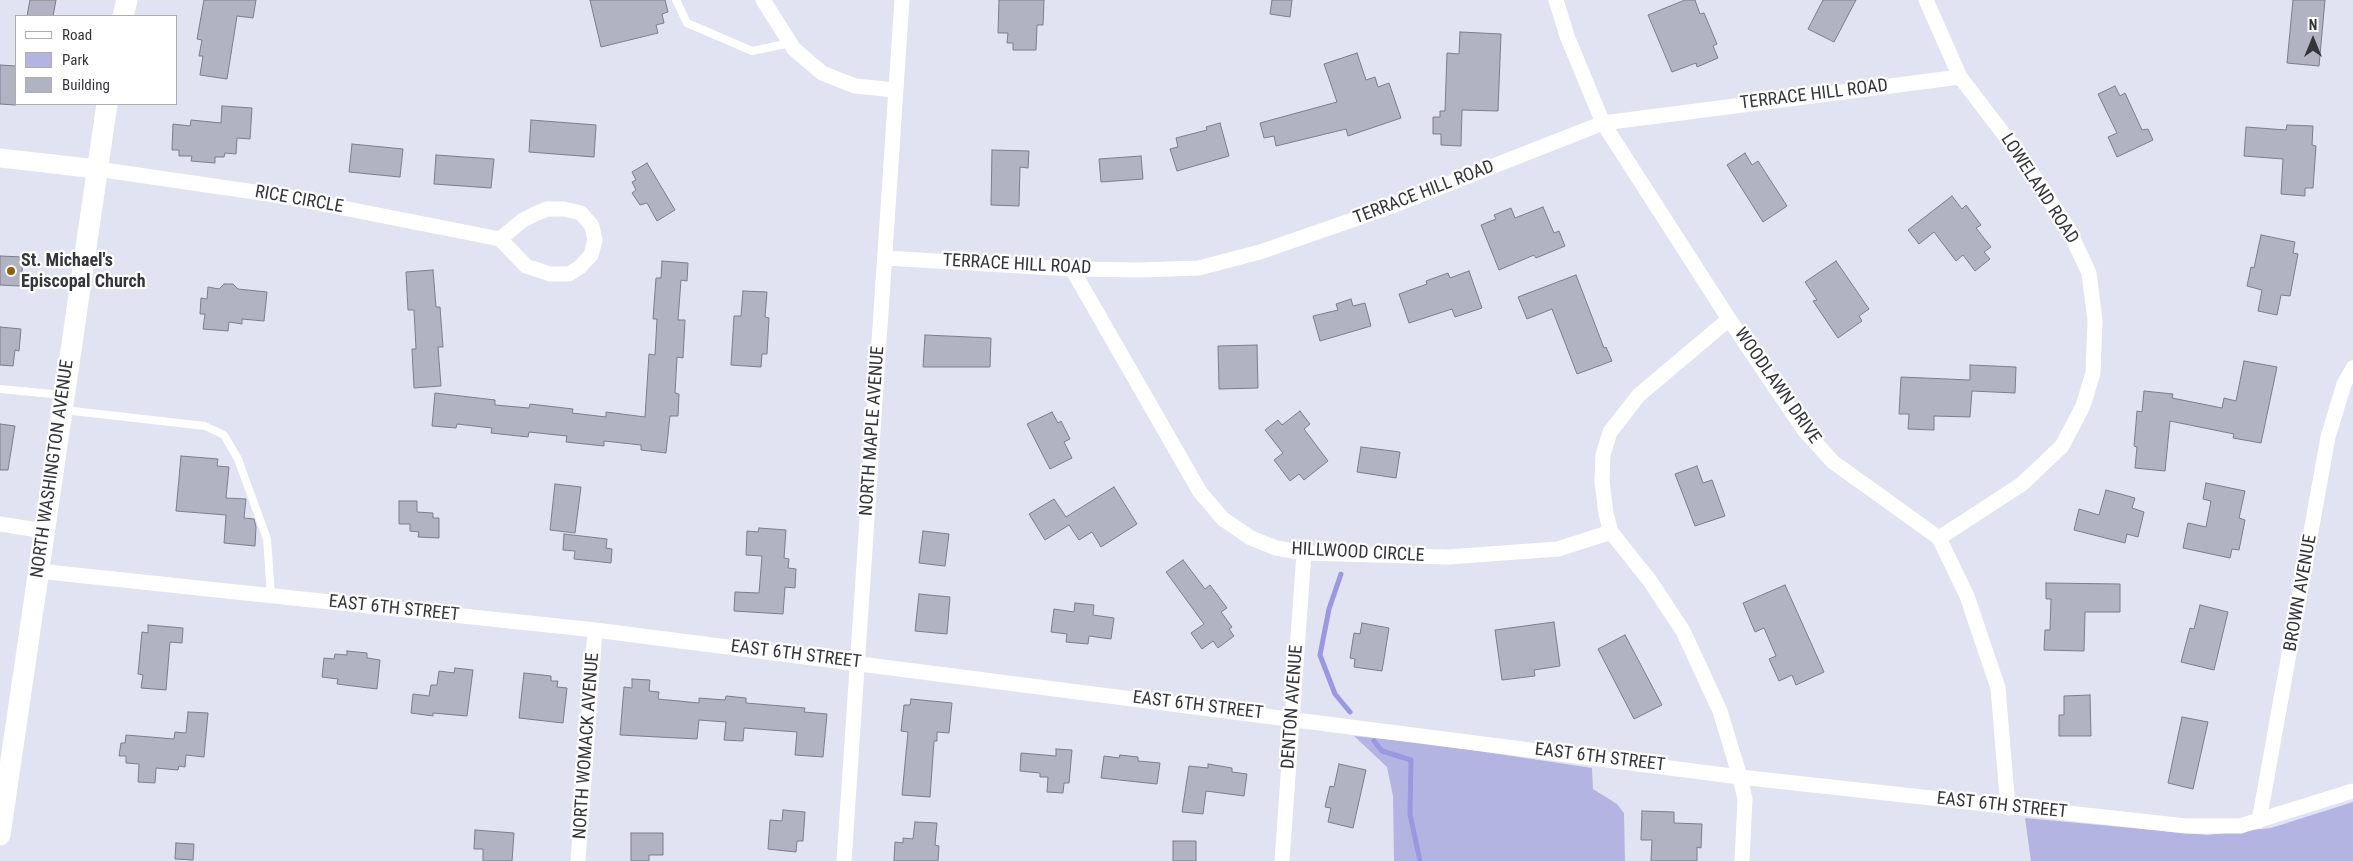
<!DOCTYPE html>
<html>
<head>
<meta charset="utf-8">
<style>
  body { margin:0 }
  #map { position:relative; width:2353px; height:861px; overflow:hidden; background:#e1e2f2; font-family:"Roboto Condensed",sans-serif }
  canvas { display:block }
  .legend { position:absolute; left:15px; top:15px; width:162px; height:90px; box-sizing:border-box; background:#fff; border:1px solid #aeaeb1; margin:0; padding:6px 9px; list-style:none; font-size:15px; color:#34343b }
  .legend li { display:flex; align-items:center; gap:10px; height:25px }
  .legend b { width:25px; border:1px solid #aeaeb1 }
  .north { position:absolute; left:2288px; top:15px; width:50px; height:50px; -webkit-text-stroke:4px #fff; paint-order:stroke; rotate:0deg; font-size:14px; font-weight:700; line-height:20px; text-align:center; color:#34343b }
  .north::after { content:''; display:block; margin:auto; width:18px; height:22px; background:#34343b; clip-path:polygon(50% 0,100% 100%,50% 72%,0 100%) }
</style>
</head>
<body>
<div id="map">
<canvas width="2353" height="861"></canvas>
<ul class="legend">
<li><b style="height:6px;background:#fff"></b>Road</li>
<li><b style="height:14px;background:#b4b4e3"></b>Park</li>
<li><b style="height:14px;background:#b2b3c2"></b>Building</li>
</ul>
<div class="north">N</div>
</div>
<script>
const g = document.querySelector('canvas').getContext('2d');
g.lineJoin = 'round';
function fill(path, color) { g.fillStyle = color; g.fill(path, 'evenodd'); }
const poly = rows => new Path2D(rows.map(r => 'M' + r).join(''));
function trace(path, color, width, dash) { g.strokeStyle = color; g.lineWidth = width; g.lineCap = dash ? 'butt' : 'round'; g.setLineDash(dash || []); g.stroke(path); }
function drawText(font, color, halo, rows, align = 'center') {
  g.font = font + ' "Roboto Condensed",sans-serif'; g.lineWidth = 4.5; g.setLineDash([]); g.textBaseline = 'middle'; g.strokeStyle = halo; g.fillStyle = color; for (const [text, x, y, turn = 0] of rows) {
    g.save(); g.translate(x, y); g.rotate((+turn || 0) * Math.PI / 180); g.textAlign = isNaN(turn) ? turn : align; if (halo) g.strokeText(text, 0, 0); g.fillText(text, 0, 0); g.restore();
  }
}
const green = poly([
  [1354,736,1432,744,1592,768,1593,789,1617,804,1624,813,1625,861,1394,861,1393,796,1387,767],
  [2353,802,2353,861,2031,861,2025,818,2207,835,2271,828]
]);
const stream = poly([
  [1341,574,1329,609,1320,655,1335,694,1350,712],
  [1374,741,1382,751,1411,760,1410,814,1420,861]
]);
const building = poly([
  [30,0,56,0,53,16,27,16,30,0],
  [204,0,256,0,253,18,237,16,227,79,200,75,203,56,199,56,202,40,197,39,204,0],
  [590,0,665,0,668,12,662,14,664,23,656,25,658,33,601,47,590,0],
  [999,0,1044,0,1043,25,1037,25,1036,50,1013,50,1013,43,1007,43,1008,33,998,33,999,0],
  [1272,0,1292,0,1290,17,1270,14,1272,0],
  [1685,0,1695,0,1700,14,1704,13,1717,44,1713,46,1718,58,1697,67,1696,63,1672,72,1648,15,1685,0],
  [1823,0,1856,0,1834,42,1808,29,1823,0],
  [2293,0,2325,0,2319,66,2287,63,2293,0],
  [1460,32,1501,34,1498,111,1462,110,1461,146,1441,145,1441,134,1433,134,1433,117,1440,117,1440,111,1445,111,1447,53,1459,54,1460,32],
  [1357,53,1366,80,1375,77,1378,87,1389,83,1401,118,1348,136,1346,129,1276,146,1274,136,1264,138,1260,123,1337,102,1324,64,1357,53],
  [0,65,16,66,16,105,0,104,0,65],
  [2115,86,2120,96,2125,93,2142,130,2148,129,2153,140,2117,157,2108,137,2117,133,2098,94,2115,86],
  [222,106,252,108,250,139,237,138,236,154,225,153,224,157,215,157,215,163,191,161,192,156,179,156,179,150,172,150,173,124,190,126,191,120,221,123,222,106],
  [531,120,596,125,594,157,529,152,531,120],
  [1220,123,1229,156,1177,171,1170,149,1178,147,1176,138,1207,130,1206,127,1220,123],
  [2287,125,2313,126,2312,145,2316,146,2313,188,2305,188,2305,196,2281,194,2283,159,2244,156,2246,127,2286,130,2287,125],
  [352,144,403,149,400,177,349,172,352,144],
  [992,150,1029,151,1028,168,1020,167,1019,206,991,205,992,150],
  [1745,153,1752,165,1758,161,1787,206,1763,222,1727,165,1745,153],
  [436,155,494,159,491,188,434,184,436,155],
  [1141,156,1143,179,1101,182,1099,159,1141,156],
  [647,163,675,210,657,221,647,203,640,205,632,193,636,190,632,182,636,180,632,172,647,163],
  [1952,196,1962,209,1966,205,1981,225,1976,228,1991,247,1984,252,1990,259,1975,271,1963,255,1956,261,1934,232,1919,244,1908,230,1952,196],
  [1543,207,1554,233,1559,231,1565,246,1536,258,1534,255,1499,270,1481,225,1496,219,1494,215,1511,208,1515,218,1543,207],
  [2261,235,2295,242,2293,253,2298,254,2290,296,2281,295,2277,315,2258,311,2262,290,2247,286,2251,267,2254,268,2261,235],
  [0,256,23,257,21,286,0,285,0,256],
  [662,261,688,263,687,281,681,280,678,320,685,320,683,358,677,357,675,393,679,394,678,416,670,416,666,453,641,450,641,445,604,441,604,446,566,442,567,436,529,432,528,437,491,433,492,428,457,424,456,428,432,426,435,393,495,400,495,405,529,408,530,404,573,409,572,413,606,417,606,412,645,417,649,354,655,355,657,319,653,319,656,278,661,278,662,261],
  [1836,261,1869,309,1859,316,1862,321,1838,338,1813,301,1817,300,1805,282,1836,261],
  [433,270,436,307,440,307,443,347,438,347,441,386,414,388,412,349,416,349,414,310,408,310,406,272,433,270],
  [1469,271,1482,308,1455,317,1452,309,1409,323,1399,294,1427,284,1426,281,1448,273,1450,278,1469,271],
  [1576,275,1604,348,1606,347,1612,361,1577,374,1552,309,1527,319,1518,297,1576,275],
  [224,284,233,284,238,289,267,292,264,321,242,319,242,324,229,322,228,331,203,329,205,314,200,314,201,298,207,299,208,287,219,289,224,284],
  [743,291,767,292,765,317,769,318,767,354,762,354,761,367,731,365,734,316,741,316,743,291],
  [1351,299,1353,306,1365,303,1371,326,1320,341,1313,316,1338,310,1336,304,1351,299],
  [0,327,21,329,19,351,15,350,13,366,0,365,0,327],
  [925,335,991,338,990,367,923,367,925,335],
  [1257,345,1258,388,1219,389,1218,346,1257,345],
  [2244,361,2277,367,2261,443,2233,438,2234,434,2170,421,2165,471,2135,468,2137,447,2134,446,2137,411,2142,412,2144,391,2173,394,2172,398,2222,408,2224,398,2236,401,2244,361],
  [1970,365,2016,367,2015,393,1972,391,1970,417,1934,416,1934,430,1908,429,1909,414,1899,414,1901,377,1970,380,1970,365],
  [1300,411,1310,424,1304,429,1328,461,1304,480,1299,474,1290,481,1274,460,1283,453,1265,430,1278,420,1282,425,1300,411],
  [1052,412,1058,423,1061,421,1070,439,1064,442,1072,458,1050,469,1027,424,1052,412],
  [0,424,15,426,8,470,0,470,0,424],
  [1361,447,1400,452,1396,478,1357,472,1361,447],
  [181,456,218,459,217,466,229,467,226,498,246,499,244,518,254,519,256,527,255,546,224,543,226,515,176,511,181,456],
  [1697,466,1703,483,1712,480,1725,516,1695,526,1675,474,1697,466],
  [2206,483,2245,491,2239,518,2245,520,2239,550,2232,549,2230,558,2183,548,2188,523,2206,527,2211,501,2203,499,2206,483],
  [555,484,581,487,575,533,550,530,555,484],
  [1114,487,1137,524,1101,547,1092,532,1079,540,1069,525,1045,540,1029,514,1054,499,1066,517,1114,487],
  [2106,490,2135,498,2132,508,2144,512,2138,537,2127,534,2125,543,2074,530,2079,509,2099,515,2106,490],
  [399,501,417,501,417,512,433,513,433,518,439,518,439,538,418,537,419,532,410,531,410,524,399,524,399,501],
  [759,528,786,530,784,558,789,559,788,568,796,569,795,588,785,587,783,614,734,611,735,592,759,593,762,556,746,555,747,531,758,532,759,528],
  [923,531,949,534,945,566,919,563,923,531],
  [564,534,607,539,606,548,612,549,611,563,574,559,575,551,563,550,564,534],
  [1183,560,1205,589,1210,585,1227,608,1221,612,1232,627,1229,629,1234,636,1218,648,1213,641,1202,649,1191,633,1204,624,1166,572,1183,560],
  [2046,583,2120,584,2120,612,2085,612,2084,651,2044,650,2045,630,2050,630,2051,599,2046,599,2046,583],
  [1785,585,1824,672,1796,685,1792,675,1779,681,1769,659,1776,656,1764,628,1755,632,1743,603,1785,585],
  [919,594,950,597,947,634,915,631,919,594],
  [1075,603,1094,605,1093,615,1114,618,1111,639,1089,636,1088,644,1066,642,1067,634,1051,632,1054,609,1074,612,1075,603],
  [2200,605,2228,612,2214,670,2181,662,2190,628,2194,629,2200,605],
  [1554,622,1560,666,1534,670,1535,676,1502,680,1495,630,1554,622],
  [1362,623,1389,628,1382,671,1354,667,1355,659,1350,658,1354,633,1360,634,1362,623],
  [148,625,183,628,182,643,170,642,166,690,141,688,143,675,138,674,142,632,148,633,148,625],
  [1625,635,1662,705,1634,719,1598,649,1625,635],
  [347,651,367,653,367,658,380,660,377,689,337,684,338,679,322,677,324,658,334,659,335,654,347,655,347,651],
  [455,668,473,670,467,716,433,713,433,716,411,713,413,694,429,696,431,685,437,685,439,671,454,673,455,668],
  [524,673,551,676,551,681,558,681,557,687,567,688,563,723,519,718,524,673],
  [632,679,650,680,649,691,659,692,658,699,699,703,699,698,725,700,726,696,746,698,746,703,805,708,804,712,827,714,823,757,795,755,797,732,744,728,743,741,724,740,726,722,699,720,697,739,620,735,624,687,632,688,632,679],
  [2090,695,2091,736,2059,736,2059,715,2064,715,2064,696,2090,695],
  [911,699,952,703,949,733,937,732,937,741,934,741,930,797,902,795,908,732,901,731,904,705,910,705,911,699],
  [188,712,208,713,204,757,186,755,185,767,179,766,178,770,156,768,155,783,138,782,139,764,126,763,126,756,119,756,121,743,125,743,126,735,174,739,175,732,186,733,188,712],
  [2182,717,2208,722,2193,789,2168,783,2182,717],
  [1056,749,1072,750,1069,783,1064,783,1063,793,1047,792,1048,777,1040,777,1040,773,1020,771,1021,753,1056,756,1056,749],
  [1120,755,1138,757,1138,761,1160,763,1157,784,1101,778,1104,756,1119,758,1120,755],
  [1208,764,1232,768,1232,772,1247,774,1244,796,1206,791,1203,814,1182,812,1189,766,1208,768,1208,764],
  [1339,764,1366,770,1353,828,1328,822,1331,808,1325,807,1330,786,1334,787,1339,764],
  [783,810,805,812,803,841,797,841,796,852,768,849,770,820,782,821,783,810],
  [1642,811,1674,812,1674,823,1702,824,1701,848,1697,847,1697,861,1651,861,1652,840,1641,840,1642,811],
  [915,822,937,823,935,845,939,846,938,861,894,861,895,842,903,843,903,838,913,839,915,822],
  [475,830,514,833,512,861,483,861,483,849,474,849,475,830],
  [631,833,663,833,663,855,649,855,649,861,631,861,631,833],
  [1173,841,1196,841,1196,861,1173,861,1173,841],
  [176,843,194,844,193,860,175,859,176,843]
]);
const service = poly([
  [676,0,687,23,752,51,790,43],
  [0,389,63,395],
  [64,410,205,426,224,435,238,459,267,539,271,596]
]);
const minor = poly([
  [763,0,794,49,822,73,855,86,894,90],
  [1556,0,1567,36,1603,123,1729,319,1804,430,1833,462,1939,538,1967,596,1998,688,2008,808],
  [1926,0,1960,77,2019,154,2068,228,2089,273,2095,321,2093,373,2083,406,2062,446,2022,484,1939,538],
  [97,169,282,196,500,239,526,266,550,274,569,274,580,267,591,255,595,240,592,226,581,213,564,209,547,209,535,214,523,220,500,239],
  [885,258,1072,269,1138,270,1199,268,1260,252,1387,208,1603,123,1960,77],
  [1072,269,1200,492,1223,519,1251,538,1276,548,1304,553,1448,557,1558,549,1611,532],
  [1729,319,1639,395,1610,432,1603,455,1602,481,1606,514,1611,532,1650,581,1683,631,1720,711,1740,777,1745,799,1742,861],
  [0,524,44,531],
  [38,571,595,630,1740,777,2186,826,2240,826,2353,791],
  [2259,821,2328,437,2344,384,2353,368],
  [578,861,595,630],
  [844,861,902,0],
  [1282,861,1304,553]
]);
const tertiary = poly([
  [0,158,97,169]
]);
const secondary = poly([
  [123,16,127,0],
  [0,835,107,104]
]);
const markers = [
  [11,271,5,"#90610d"]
];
const streetNames = [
  ["TERRACE HILL ROAD",1814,95,-7],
  ["LOWELAND ROAD",2039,189,57],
  ["TERRACE HILL ROAD",1424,193,-21],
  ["RICE CIRCLE",299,200,10],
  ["TERRACE HILL ROAD",1017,265,3],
  ["WOODLAWN DRIVE",1777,386,55],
  ["NORTH MAPLE AVENUE",873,431,-86],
  ["NORTH WASHINGTON AVENUE",53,469,-82],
  ["HILLWOOD CIRCLE",1358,553,3],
  ["BROWN AVENUE",2301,593,-80],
  ["EAST 6TH STREET",394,609,6],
  ["EAST 6TH STREET",796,655,7],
  ["EAST 6TH STREET",1198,706,7],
  ["DENTON AVENUE",1293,707,-86],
  ["NORTH WOMACK AVENUE",587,746,-86],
  ["EAST 6TH STREET",1600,758,7],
  ["EAST 6TH STREET",2002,806,6]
];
const poiNames = [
  ["St. Michael's",21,261],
  ["Episcopal Church",21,282]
];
fill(green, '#b4b4e3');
trace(stream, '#9998e1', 5);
fill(building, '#b2b3c2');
trace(building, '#7c7d8b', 1);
trace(service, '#fff', 8);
trace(minor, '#fff', 15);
trace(tertiary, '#fff', 19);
trace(secondary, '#fff', 21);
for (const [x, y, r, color] of markers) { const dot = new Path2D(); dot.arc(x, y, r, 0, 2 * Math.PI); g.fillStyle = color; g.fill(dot); trace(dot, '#fff', 2); }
drawText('18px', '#34343b', '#fff', streetNames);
drawText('bold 18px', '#34343b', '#fff', poiNames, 'left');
</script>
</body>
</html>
